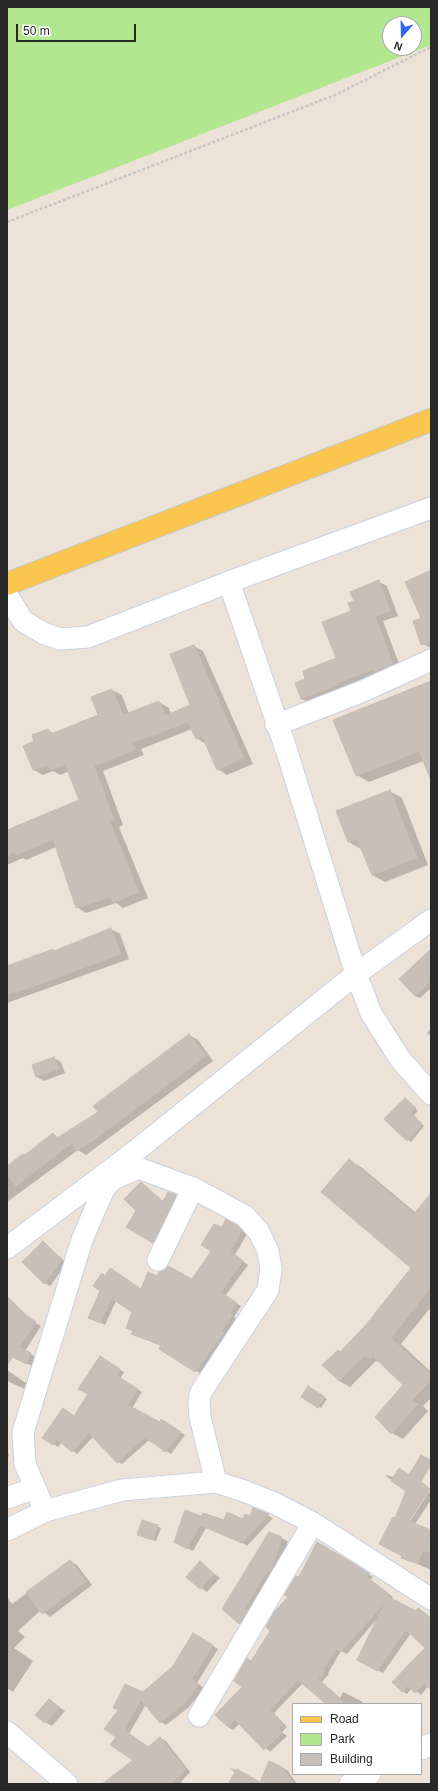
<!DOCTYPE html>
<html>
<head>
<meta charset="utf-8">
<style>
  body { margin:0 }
  #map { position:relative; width:438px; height:1791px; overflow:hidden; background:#ece2d7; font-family:Arial,sans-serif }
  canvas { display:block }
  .frame { position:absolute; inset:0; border:8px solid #282828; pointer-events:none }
  .legend { position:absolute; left:292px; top:1703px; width:130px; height:72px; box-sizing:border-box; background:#fff; border:1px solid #a9a9a9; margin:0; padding:5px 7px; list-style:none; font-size:12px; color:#282828 }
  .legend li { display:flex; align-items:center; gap:8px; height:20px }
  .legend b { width:20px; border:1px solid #a9a9a9 }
  .north { position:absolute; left:382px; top:16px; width:40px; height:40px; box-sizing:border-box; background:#fff; border:1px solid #a9a9a9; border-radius:50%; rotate:200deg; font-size:11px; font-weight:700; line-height:16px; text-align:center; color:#282828 }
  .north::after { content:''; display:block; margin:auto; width:14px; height:18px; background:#3166ff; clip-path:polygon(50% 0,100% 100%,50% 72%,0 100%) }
  .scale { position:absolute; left:16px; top:24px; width:120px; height:18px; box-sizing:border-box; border:2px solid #282828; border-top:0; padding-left:5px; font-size:12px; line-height:14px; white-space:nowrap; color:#282828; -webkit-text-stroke:3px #fff; paint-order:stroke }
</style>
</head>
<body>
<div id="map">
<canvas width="438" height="1791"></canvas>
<div class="frame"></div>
<ul class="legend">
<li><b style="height:5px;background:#fbc64d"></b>Road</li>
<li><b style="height:11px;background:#b3e78f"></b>Park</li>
<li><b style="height:11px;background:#c7bfb8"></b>Building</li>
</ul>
<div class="north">N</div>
<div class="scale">50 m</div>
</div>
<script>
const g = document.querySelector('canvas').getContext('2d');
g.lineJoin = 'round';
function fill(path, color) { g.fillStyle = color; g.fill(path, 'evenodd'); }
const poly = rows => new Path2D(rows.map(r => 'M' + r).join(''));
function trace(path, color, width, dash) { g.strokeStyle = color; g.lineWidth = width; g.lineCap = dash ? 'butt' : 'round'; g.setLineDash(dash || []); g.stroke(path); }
const green = poly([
  [7,7,431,7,431,45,7,210],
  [390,24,414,24,414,48,390,48]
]);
const shadow = poly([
  [431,571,431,647,429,647,421,643,422,619],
  [379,582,387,586,398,616,383,621,401,669,310,703,302,699,307,679,337,658,355,602],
  [194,646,203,651,253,764,227,775,218,769,206,744,196,738,192,729,141,749,144,755,103,771,123,825,119,827,148,898,123,908,116,903,86,913,77,907,56,847,26,860,23,858,7,865,7,831,80,801,69,771,60,775,53,771,43,775,34,770,24,746,36,741,48,730,55,734,99,716,112,690,122,695,129,714,159,702,169,708,171,714,192,705],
  [431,682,431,758,369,782,357,775],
  [390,791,402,798,428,865,385,882,372,875,361,849,349,842],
  [111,929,120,934,129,959,7,1003,7,967,53,950,55,952],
  [431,950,431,988,420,998,415,996],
  [431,1029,431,1036,427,1033],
  [189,1035,198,1040,213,1061,86,1155,78,1150,7,1202,7,1168,53,1134,59,1138,99,1112],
  [54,1058,61,1062,65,1073,44,1081,37,1077,33,1066],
  [408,1101,418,1111,414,1115,424,1126,411,1142,408,1140],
  [350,1161,361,1167,416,1213,431,1195,431,1307,401,1344,431,1372,431,1398,423,1406,428,1411,403,1439,392,1433,405,1385,383,1364,376,1361,350,1387,339,1381,339,1351,341,1352,366,1326,413,1268],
  [142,1183,164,1202,168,1193,181,1199,159,1245,127,1226,137,1211],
  [226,1221,243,1230,247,1234,235,1255,248,1265,225,1296,241,1306,234,1317,237,1319,201,1374,161,1348,162,1346,133,1334,133,1312,116,1301,105,1325,89,1318,106,1277,142,1290,158,1277,193,1280,213,1251],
  [43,1242,67,1263,50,1286,45,1283],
  [7,1296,31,1320,41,1326,25,1351,36,1357,32,1366,7,1354],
  [100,1358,124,1372,120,1379,142,1392,132,1408,160,1423,162,1421,185,1435,171,1454,149,1440,122,1464,118,1462,94,1436,77,1454,62,1442,58,1447,43,1437,74,1417,90,1394],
  [7,1370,29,1385,27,1390,7,1381],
  [308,1387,327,1399,321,1408,302,1396],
  [7,1453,9,1454,7,1464],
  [386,1475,429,1488,405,1524,407,1526,431,1489,431,1500,415,1524,431,1531,431,1570,402,1557,395,1519,407,1491,386,1476],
  [254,1509,273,1518,247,1546,243,1543,206,1528,193,1551,180,1545,202,1517,224,1521,244,1520,251,1518],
  [143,1521,161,1528,156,1541,141,1536],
  [269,1533,288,1541,277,1574,246,1627,224,1609],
  [317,1543,373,1577,371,1580,393,1597,391,1600,431,1622,431,1683,421,1695,412,1688,407,1694,402,1691,427,1648,411,1633,383,1673,359,1660,377,1619,347,1654,341,1651,328,1673,329,1674,322,1682,340,1698,343,1692,363,1702,361,1704,327,1704,303,1683,274,1713,287,1727,282,1732,287,1736,270,1752,240,1723,233,1730,228,1727,251,1662,271,1631],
  [70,1561,77,1565,92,1585,50,1617,41,1610,18,1631,25,1637,14,1648,33,1661,13,1692,7,1688,7,1597,12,1604],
  [200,1563,220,1578,207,1592,201,1588],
  [199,1637,218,1649,197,1683,204,1688,189,1707,166,1725,161,1722,146,1704,129,1734,148,1747,160,1738,166,1741,190,1772,181,1782,184,1784,112,1784,135,1760,112,1744,143,1694,174,1666],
  [50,1700,65,1711,52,1726,45,1722],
  [230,1767,260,1784,282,1767,288,1771,297,1784,229,1784,235,1773]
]);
const building = poly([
  [431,570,431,642,421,645,413,621,421,618,405,582,431,570],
  [379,580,390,611,375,616,393,664,374,672,373,670,337,683,338,685,301,699,295,683,305,679,303,671,336,658,322,622,351,611,348,603,354,601,350,592,379,580],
  [194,645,244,758,217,770,202,736,196,739,188,722,132,743,135,750,94,766,114,820,110,822,139,892,113,903,111,897,76,908,53,839,16,855,15,852,7,856,7,830,79,800,65,764,50,770,47,765,33,770,23,746,34,741,32,735,48,729,51,734,98,715,91,697,112,689,123,715,159,701,165,716,190,705,170,654,194,645],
  [431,681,431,780,419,751,356,776,333,720,431,681],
  [390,790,417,858,372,875,357,839,348,842,336,811,390,790],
  [111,928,121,954,15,993,15,991,7,995,7,966,53,949,54,951,111,928],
  [431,949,431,981,415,996,399,979,431,949],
  [189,1034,206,1056,98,1137,77,1151,72,1143,16,1186,7,1175,7,1166,23,1154,25,1155,53,1133,57,1138,98,1112,93,1106,189,1034],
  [54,1057,59,1069,36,1077,32,1065,54,1057],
  [405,1098,416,1108,411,1113,422,1124,407,1141,384,1119,405,1098],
  [349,1159,414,1214,431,1193,431,1287,391,1338,431,1375,431,1380,412,1400,418,1404,391,1434,375,1417,403,1385,373,1356,370,1359,365,1355,339,1381,322,1365,338,1350,340,1352,365,1326,411,1268,321,1192,349,1159],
  [141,1182,163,1202,168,1192,176,1195,153,1243,126,1227,136,1211,124,1199,141,1182],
  [226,1219,238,1226,242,1230,230,1251,243,1261,221,1292,237,1303,230,1313,232,1315,222,1331,224,1333,195,1372,159,1349,161,1345,131,1334,133,1331,126,1328,132,1312,111,1298,100,1323,88,1318,100,1291,93,1286,102,1273,105,1276,110,1268,141,1289,148,1272,157,1276,159,1272,168,1266,192,1279,211,1251,201,1245,214,1224,222,1227,226,1219],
  [43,1241,62,1260,44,1284,22,1262,43,1241],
  [7,1297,26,1315,36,1322,19,1347,31,1353,26,1364,13,1357,7,1365,7,1297],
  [100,1356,120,1369,116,1375,138,1389,128,1405,160,1422,161,1419,181,1432,165,1452,155,1444,144,1438,117,1463,89,1433,72,1452,57,1439,53,1445,42,1438,63,1408,74,1416,88,1394,78,1389,100,1356],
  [308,1386,325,1397,318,1408,301,1397,308,1386],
  [421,1455,431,1460,431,1464,421,1482,430,1489,409,1521,431,1530,431,1553,423,1550,418,1564,401,1558,402,1556,379,1544,393,1517,395,1518,406,1491,391,1481,399,1468,409,1475,421,1455],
  [253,1508,269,1514,241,1544,242,1543,200,1525,187,1549,174,1542,185,1510,201,1516,203,1513,224,1520,227,1512,243,1519,245,1514,250,1516,253,1508],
  [142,1520,158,1525,153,1540,137,1535,142,1520],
  [269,1532,282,1537,270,1571,268,1570,244,1609,247,1611,239,1624,222,1609,269,1532],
  [317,1542,369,1573,367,1577,389,1594,387,1596,416,1611,418,1608,431,1618,431,1690,424,1683,415,1693,407,1686,402,1692,392,1682,425,1648,406,1630,377,1671,357,1660,385,1602,341,1652,336,1649,323,1670,325,1671,318,1679,346,1704,326,1704,298,1680,270,1710,283,1724,278,1728,282,1733,264,1750,235,1720,228,1727,215,1715,242,1687,234,1681,247,1658,251,1661,270,1631,266,1627,274,1612,288,1597,284,1595,296,1576,299,1577,317,1542],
  [70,1560,86,1581,42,1614,26,1592,70,1560],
  [200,1561,214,1574,200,1589,186,1577,200,1561],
  [193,1633,213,1645,192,1679,199,1684,184,1704,160,1723,141,1700,124,1730,148,1747,160,1737,186,1769,171,1784,102,1784,133,1760,110,1745,116,1737,104,1729,118,1710,113,1708,125,1684,143,1692,173,1666,193,1633],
  [49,1699,59,1707,45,1723,35,1715,49,1699],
  [269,1761,282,1767,294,1784,228,1784,237,1769,260,1782,269,1761]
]);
const path = poly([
  [7,222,335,95,431,47]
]);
const minor = poly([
  [229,582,287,752,356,974,371,1013,400,1059,431,1094],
  [7,595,23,621,43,633,60,639,88,637,229,582,431,508],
  [276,725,363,691,431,660],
  [7,1248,133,1153,356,974,431,920],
  [158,1260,193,1188],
  [7,1498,35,1488],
  [45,1511,25,1464,23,1432,82,1240,99,1200,106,1186,115,1178,138,1168,193,1188,245,1216,259,1232,268,1251,271,1269,268,1290,201,1392,199,1401,200,1417,216,1482],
  [7,1530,45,1511,122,1490,216,1482,244,1491,274,1503,313,1523,431,1599],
  [199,1716,313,1523],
  [7,1732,67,1784],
  [421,1749,431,1744],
  [350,1784,370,1774]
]);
const major = poly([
  [7,584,431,420]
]);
fill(green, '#b3e78f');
fill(shadow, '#0003');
fill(building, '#c7bfb8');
trace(building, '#c7beb1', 1);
trace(minor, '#cdd2e2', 23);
trace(major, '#c7c7c7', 24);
trace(path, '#c7c7c7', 2.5, [3, 2]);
trace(minor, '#fff', 21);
trace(major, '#fbc64d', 22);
</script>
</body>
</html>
